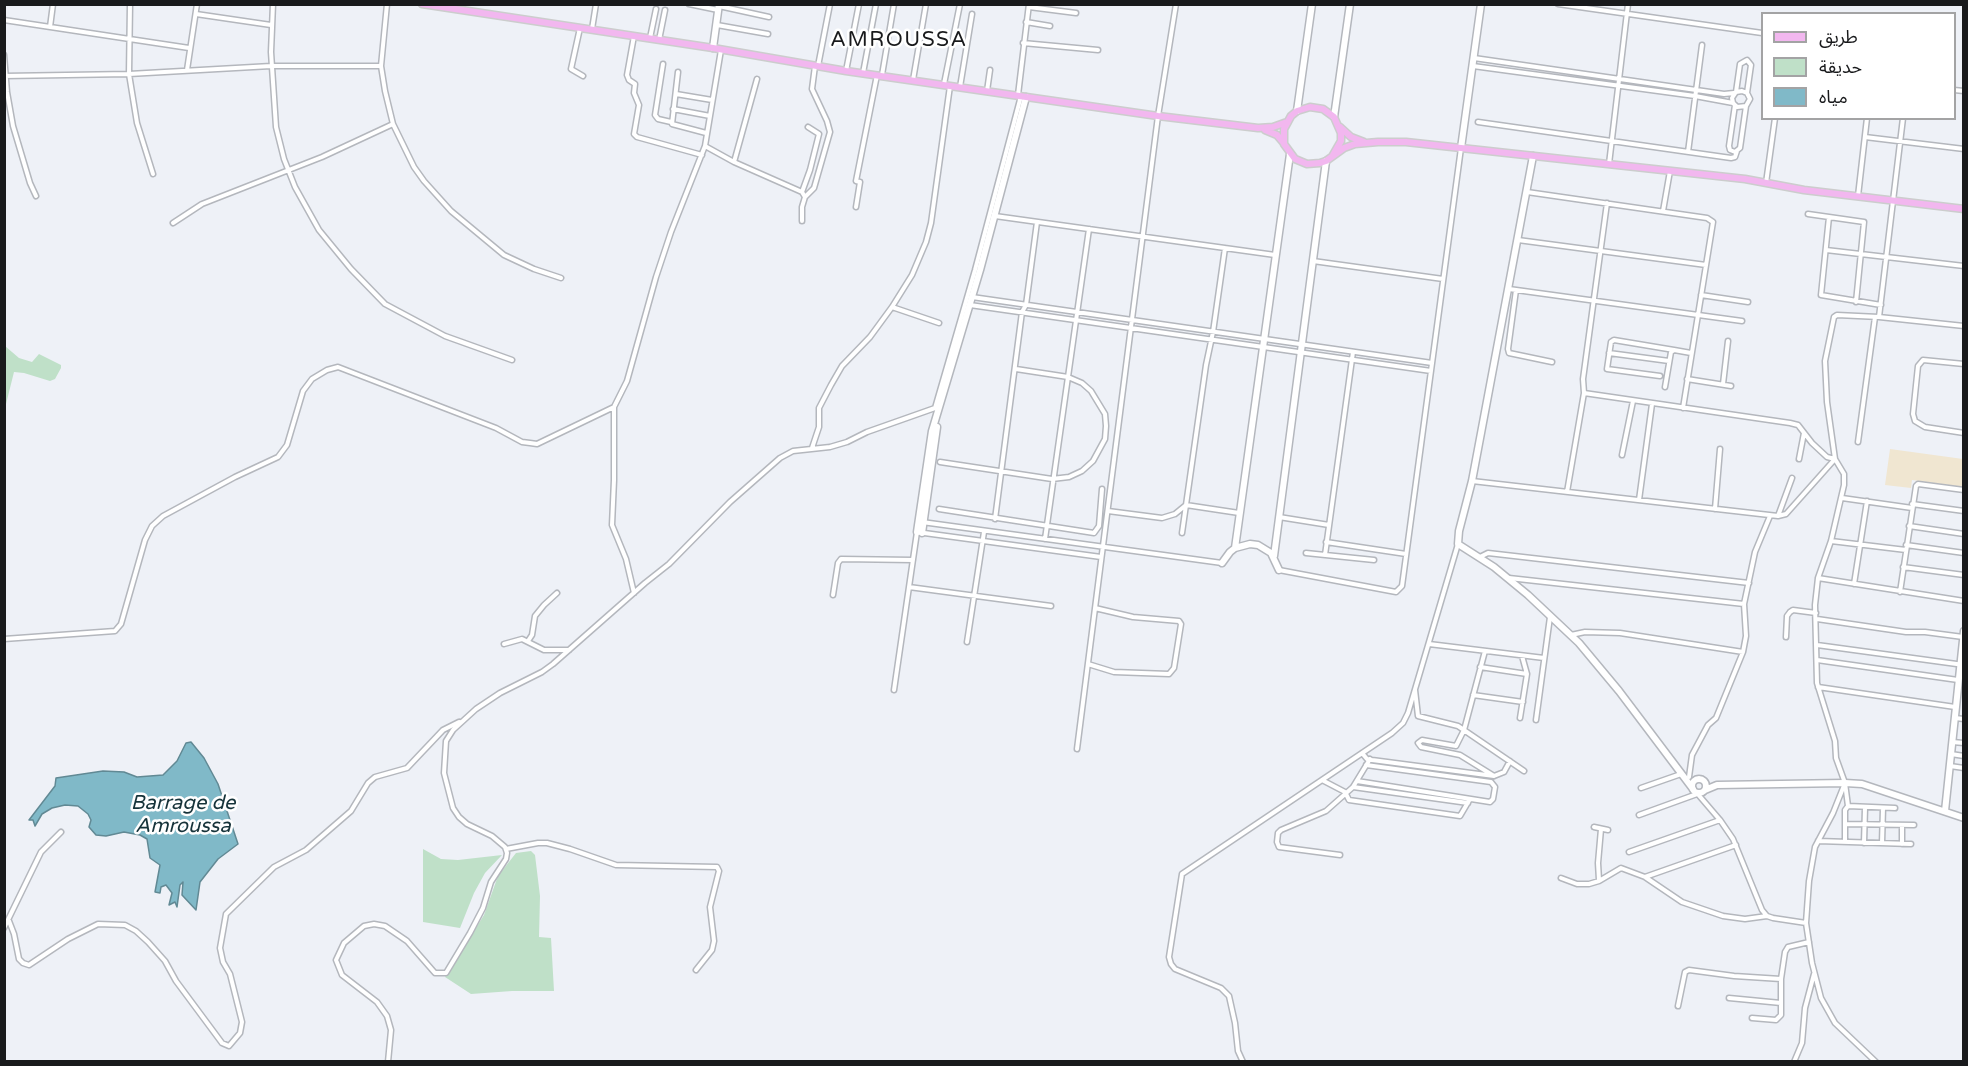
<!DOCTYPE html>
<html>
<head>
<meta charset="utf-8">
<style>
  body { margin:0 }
  #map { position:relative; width:1968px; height:1066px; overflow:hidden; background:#eef1f7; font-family:"Varela Round","Noto Sans Arabic",sans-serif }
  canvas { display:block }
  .frame { position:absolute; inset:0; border:6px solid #191a1c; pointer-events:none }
  .legend { position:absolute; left:1761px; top:12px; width:195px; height:108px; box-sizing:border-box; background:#fff; border:2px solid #a3a3a4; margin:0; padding:8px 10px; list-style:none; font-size:18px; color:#191a1c }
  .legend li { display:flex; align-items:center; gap:12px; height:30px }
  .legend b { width:30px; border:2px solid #a3a3a4 }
</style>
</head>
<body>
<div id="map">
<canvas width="1968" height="1066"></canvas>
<div class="frame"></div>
<ul class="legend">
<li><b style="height:8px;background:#f2b7ef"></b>طريق</li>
<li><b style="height:16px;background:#bfe0c8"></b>حديقة</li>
<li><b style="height:16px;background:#80b9c8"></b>مياه</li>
</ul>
</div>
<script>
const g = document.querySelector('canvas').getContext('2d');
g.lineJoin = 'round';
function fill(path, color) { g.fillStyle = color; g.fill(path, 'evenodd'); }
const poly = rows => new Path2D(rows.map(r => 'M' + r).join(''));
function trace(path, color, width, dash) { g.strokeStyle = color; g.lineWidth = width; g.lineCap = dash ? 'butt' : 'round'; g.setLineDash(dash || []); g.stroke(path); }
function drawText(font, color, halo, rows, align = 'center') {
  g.font = font + ' "Varela Round",sans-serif'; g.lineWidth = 5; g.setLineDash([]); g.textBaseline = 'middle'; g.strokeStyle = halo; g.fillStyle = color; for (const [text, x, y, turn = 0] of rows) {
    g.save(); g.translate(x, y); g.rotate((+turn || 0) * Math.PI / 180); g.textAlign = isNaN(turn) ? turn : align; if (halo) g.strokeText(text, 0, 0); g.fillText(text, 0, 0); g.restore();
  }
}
const education = poly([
  [1890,449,1963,459,1963,487,1912,480,1911,488,1885,485]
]);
const green = poly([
  [5,346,19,358,32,362,39,354,61,365,61,368,55,379,50,381,24,373,14,372,5,408],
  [423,849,441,859,458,860,502,855,485,873,474,893,460,928,423,922],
  [531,851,535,855,540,896,539,937,551,938,554,991,512,991,471,994,445,977,484,915,498,876,516,853]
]);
const water = poly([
  [191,742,204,758,218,784,238,844,218,859,200,882,196,910,182,895,183,882,180,885,177,907,175,902,169,905,172,893,166,885,161,887,160,893,155,892,160,865,150,858,147,839,140,835,124,832,106,836,96,835,89,827,91,820,88,814,78,806,65,805,52,808,42,814,35,826,33,820,29,820,55,786,56,778,103,771,124,772,137,777,163,775,177,761,186,743,191,742]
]);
const street = poly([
  [130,4,129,74,137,123,153,174],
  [273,4,271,52,276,127,284,159,295,187,319,230,351,269,385,304,445,336,512,360],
  [387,4,381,66,385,91,393,124,414,167,424,181,451,211,504,255,534,269,561,278],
  [689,4,718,10],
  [1558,4,1762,33],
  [719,6,769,17],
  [1029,7,1076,13],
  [196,14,271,25],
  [4,20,189,48],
  [1026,22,1050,26],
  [717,25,768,34],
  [50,27,53,4],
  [580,28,571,69,583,76],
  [592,29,596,4],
  [634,36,627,75,629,80,635,84,634,93,639,105,634,134,637,137,702,155],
  [650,38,656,9],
  [659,40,665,10],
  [1023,43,1098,50],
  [4,55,7,92,13,126,30,183,36,196],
  [1474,58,1724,94,1734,93],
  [663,64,655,115,658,119,671,122],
  [818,66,830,4],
  [1473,66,1695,96,1733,103],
  [187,70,197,4],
  [846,71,859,4],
  [678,72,672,124,706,133],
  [863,73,876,4],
  [882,75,894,4],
  [4,76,129,74,271,66,381,66],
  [913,80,926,4],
  [944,84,960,4],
  [960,87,972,14],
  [1954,90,1964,91],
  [987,91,990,70],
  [1736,92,1742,91,1747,93,1750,99,1746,106,1737,107,1733,103,1732,98,1736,92,1740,64,1747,60,1751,65,1747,93],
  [676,94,712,100],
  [1018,95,1029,4],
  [1735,105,1729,146,1730,150,1735,152,1740,148,1746,106],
  [673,109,710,116],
  [1903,118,1879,317,1964,326],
  [1478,122,1731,158,1735,157,1737,151],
  [1865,137,1964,149],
  [705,146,734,162,802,192,805,197,802,207,802,221],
  [1688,152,1702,45],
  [734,162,757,79],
  [1609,164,1628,4],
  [1766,183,1775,118],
  [802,192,810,170,819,134,808,127],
  [1527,192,1707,218,1713,222,1683,408],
  [1858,196,1867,118],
  [805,197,814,188,830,132,827,121,812,89,815,66],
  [856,207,860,182,856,181,877,75],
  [1663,211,1670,171],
  [1808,214,1864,222,1856,302],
  [995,216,1275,255],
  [1829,217,1821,295,1881,305],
  [173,223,202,204,322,157,393,124],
  [1518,240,1706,265],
  [1826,250,1964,266],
  [1313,261,1443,279],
  [1509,289,1742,321],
  [1516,290,1508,349,1509,353,1552,362],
  [1701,295,1748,302],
  [972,297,1432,363],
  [970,305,1431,371],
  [892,307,939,323],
  [1609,353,1669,361],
  [1964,364,1923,360,1918,366,1913,414,1915,421,1925,427,1964,433],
  [1660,376,1607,369,1611,342,1614,340,1674,350],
  [1687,379,1731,386],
  [1723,384,1728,341],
  [1665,387,1671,352,1674,350,1691,353],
  [614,407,614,480,612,525,626,559,634,593],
  [1858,442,1875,317],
  [812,448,819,427,819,408,831,385,842,366,870,337,892,307,912,275,926,242,931,223,950,86],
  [1622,455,1633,401],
  [1799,459,1804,433],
  [940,462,1052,479,1069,477,1082,471,1093,461,1105,439,1106,426,1105,414,1091,391,1082,383,1068,377,1016,369],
  [1472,481,1778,516,1786,514,1835,459,1827,457,1812,443,1798,425,1790,423,1584,393],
  [1567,492,1584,393,1583,379,1607,203],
  [1842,498,1912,508],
  [1639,500,1652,404],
  [1912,504,1964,511],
  [939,509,1094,533,1099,526,1102,489],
  [1715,509,1720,449],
  [1108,511,1162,518,1175,514,1186,505,1239,513],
  [1778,516,1792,478],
  [1279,517,1329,525],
  [995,519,1022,312,1026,305,1037,222],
  [922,522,1222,563],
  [1909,526,1964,534],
  [1182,533,1206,365,1213,332,1225,248],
  [1045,539,1089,229],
  [1831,541,1906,550],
  [1326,542,1406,554],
  [1906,545,1964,553],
  [1306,553,1374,560],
  [1325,555,1353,352],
  [1480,557,1488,553,1749,583],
  [1903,567,1964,575],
  [1279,570,1396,592,1402,586,1461,148],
  [1509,578,1744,604],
  [1818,578,1831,541,1844,485,1844,474,1835,459,1827,402,1825,361,1834,317,1837,315,1879,317],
  [1854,584,1867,501],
  [909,587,1051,606],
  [1900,592,1916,486,1918,484,1964,490],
  [833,595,838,563,841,559,913,560],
  [1817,619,1906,632,1925,632,1963,637],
  [1571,635,1585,632,1620,633,1743,652],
  [1786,637,1787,616,1790,612,1793,610,1816,613],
  [4,639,115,631,121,624,145,540,152,526,163,516,235,477,278,457,287,445,303,391,312,379,327,370,338,367,496,428,522,442,530,443,537,444,614,407,627,381,656,277,671,232,705,146,721,50],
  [528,641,532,635,535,616,544,605,557,593],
  [967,642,984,532],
  [504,644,522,639,544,650,569,650],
  [1429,644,1544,658],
  [1817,645,1964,665],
  [1485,651,1464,730,1456,746,1422,740,1418,743,1421,747,1460,755,1494,776],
  [1817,660,1958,680],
  [1088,664,1114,672,1169,674,1174,668,1181,624,1179,621,1133,617,1095,608],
  [1480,667,1527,674],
  [1818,687,1955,707],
  [894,690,917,532,1101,557],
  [1415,690,1418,716,1458,726,1524,771],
  [1473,695,1523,702],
  [1520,718,1527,674,1522,656],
  [1955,718,1964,719],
  [1536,720,1550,617],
  [1952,742,1964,743],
  [1077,749,1158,116,1176,4],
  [1362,753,1367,759,1372,760,1494,776,1504,772,1510,761],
  [1951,754,1964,756],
  [1950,766,1964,768],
  [1689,777,1692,755,1708,725,1716,718,1743,652,1746,636,1744,604,1755,552,1770,516],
  [1322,780,1345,792,1349,800,1460,816,1470,799],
  [1357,781,1490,802,1493,799,1495,787,1491,782,1366,765],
  [1845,783,1833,813,1815,847,1809,881,1806,923,1812,963,1821,998,1835,1023,1876,1062],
  [1353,787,1468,803],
  [1641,788,1681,774],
  [1696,792,1720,820,1733,839,1762,910,1767,916,1773,918,1806,923],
  [1848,806,1845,783,1836,758,1835,741,1817,683,1815,605,1818,578,1964,601],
  [1639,815,1697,794],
  [1845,824,1914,825],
  [1902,825,1902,844],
  [1594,827,1608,830],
  [1818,841,1911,844],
  [1845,842,1845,810,1848,806,1895,808],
  [1864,843,1865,808],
  [1882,843,1883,808],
  [506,849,538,843,547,843,570,849,616,865,717,867,719,871,710,907,714,941,712,950,696,970],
  [1629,852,1720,820],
  [1340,855,1279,847,1277,842,1278,833,1281,830,1326,811,1353,787,1370,759],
  [1645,877,1736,845],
  [1561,878,1577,884,1589,884,1599,881,1621,868,1645,877,1682,902,1723,916,1745,919,1767,916],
  [1599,880,1598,863,1601,829],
  [9,921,14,934,19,959,23,963,29,965,68,939,98,924,125,925,136,931,148,942,165,961,176,981,222,1043,229,1046,240,1033,242,1022,230,974,223,962,220,948,226,914,274,867,306,850,351,811,368,783,375,777,407,768,443,730,459,722],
  [4,928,41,852,61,832],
  [1729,998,1781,1003],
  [1678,1006,1685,972,1689,970,1734,976,1781,979],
  [1752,1018,1776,1020,1781,1015,1781,979,1785,952,1788,947,1809,942],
  [388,1062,391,1030,387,1016,377,1002,342,975,336,960,344,943,364,926,374,924,385,926,407,941,435,973,446,973,470,933,483,908,491,882,506,859,507,853,505,847,492,836,467,824,459,817,453,808,444,773,446,741,453,730,476,709,500,693,542,672,553,664,645,583,669,564,730,502,780,458,793,451,830,447,847,442,867,432,935,408,975,270,1021,96],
  [1243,1062,1238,1051,1235,1023,1229,996,1221,988,1175,969,1171,964,1169,957,1182,874,1392,733,1403,723,1408,713,1458,544],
  [1794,1062,1802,1043,1805,1008,1814,974]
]);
const secondary = poly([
  [713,48,719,4],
  [1297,111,1312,4],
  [1334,117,1350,4],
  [1461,148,1481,4],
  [1533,156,1472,481,1459,531,1458,544,1494,567,1528,595,1579,643,1619,691,1693,789],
  [917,532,932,431,980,270,1026,97],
  [922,533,937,427],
  [1235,548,1290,154],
  [1274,556,1326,161],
  [1222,563,1230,552,1235,548,1250,544,1258,545,1271,553,1279,570],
  '1692 786a7 7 0 1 1 14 0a7 7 0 1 1-14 0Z',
  [1705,790,1717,785,1845,783,1862,784,1964,818],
  [1945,811,1964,631]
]);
const primary = poly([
  [422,4,713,48,846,71,1158,116,1258,128,1273,127,1287,122],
  [1340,127,1351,137,1364,142],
  [1265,130,1277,135,1283,142],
  [1333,155,1341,141,1341,133,1334,117,1323,109,1310,107,1297,111,1291,116,1284,129,1284,144,1295,159,1307,164,1320,163,1326,161,1344,148,1355,144,1378,142,1406,142,1745,179,1804,190,1964,209]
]);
const waterNames = [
  ["Barrage de",183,804],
  ["Amroussa",183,827]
];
const quarterNames = [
  ["AMROUSSA",899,40]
];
fill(education, '#f0e6d1');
fill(green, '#bfe0c8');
fill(water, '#80b9c8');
trace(water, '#618994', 1.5);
trace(street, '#b4b7bd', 7);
trace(secondary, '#b4b7bd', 9);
trace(primary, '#cccdcd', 9);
trace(street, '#fff', 4);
trace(secondary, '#fff', 6);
trace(primary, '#f2b7ef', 6);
drawText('italic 20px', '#16333a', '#fff', waterNames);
g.letterSpacing = '1.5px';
drawText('21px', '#191a1c', '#fff', quarterNames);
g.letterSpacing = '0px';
</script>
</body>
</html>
